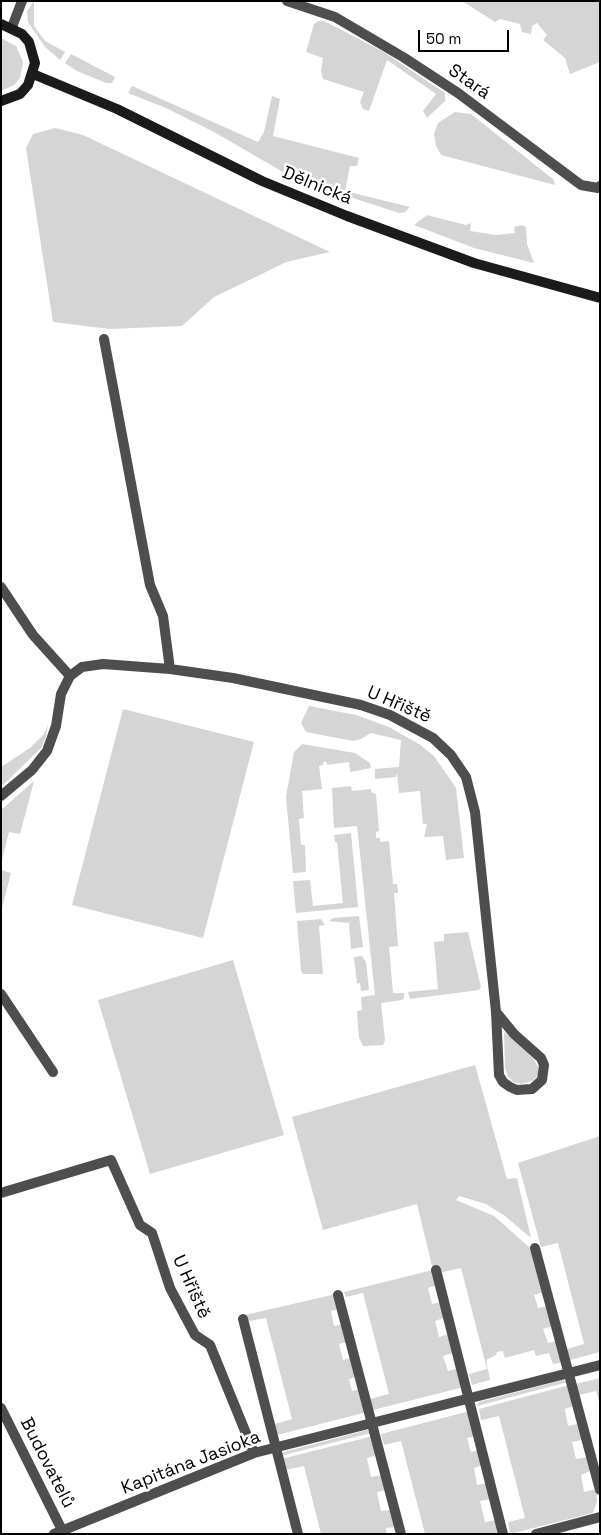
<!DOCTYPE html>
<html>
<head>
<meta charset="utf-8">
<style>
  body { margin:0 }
  #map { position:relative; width:601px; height:1535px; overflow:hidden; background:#fff; font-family:"Space Grotesk",sans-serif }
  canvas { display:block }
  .frame { position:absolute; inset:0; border:2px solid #000; pointer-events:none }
  .scale { position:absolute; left:418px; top:30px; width:91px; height:22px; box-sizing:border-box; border:2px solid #000; border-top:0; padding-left:6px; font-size:15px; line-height:18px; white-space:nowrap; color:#000; -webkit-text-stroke:4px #fff; paint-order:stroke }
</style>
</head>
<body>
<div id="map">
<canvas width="601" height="1535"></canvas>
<div class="frame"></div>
<div class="scale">50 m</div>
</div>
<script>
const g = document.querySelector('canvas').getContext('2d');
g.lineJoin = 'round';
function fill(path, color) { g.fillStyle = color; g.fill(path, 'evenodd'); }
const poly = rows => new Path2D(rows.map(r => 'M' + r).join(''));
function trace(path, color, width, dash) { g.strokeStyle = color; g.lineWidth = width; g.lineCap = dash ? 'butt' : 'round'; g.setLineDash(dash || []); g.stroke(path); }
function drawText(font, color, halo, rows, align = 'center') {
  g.font = font + ' "Space Grotesk",sans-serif'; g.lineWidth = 5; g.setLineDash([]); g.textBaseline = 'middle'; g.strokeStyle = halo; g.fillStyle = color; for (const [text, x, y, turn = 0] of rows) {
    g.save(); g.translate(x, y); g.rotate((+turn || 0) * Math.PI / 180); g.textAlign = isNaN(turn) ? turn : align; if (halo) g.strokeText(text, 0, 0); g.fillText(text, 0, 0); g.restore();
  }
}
const green = poly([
  [34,1,34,26,45,41,65,52,60,60,45,47,28,22,27,11],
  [462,1,600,1,600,62,570,74,565,58,543,40,547,35,537,23,532,26,531,34,522,32,520,24,500,19,495,22],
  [318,21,324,21,384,52,445,93,445,101,427,118,423,111,436,94,387,60,369,111,363,109,360,102,364,92,323,79,321,71,323,58,306,52,314,24],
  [1,38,16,46,23,62,20,78,14,85,1,91],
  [71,54,115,77,112,83,106,83,77,71,65,63],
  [132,86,258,142,264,132,272,96,280,99,273,136,359,158,357,166,350,166,345,191,410,207,405,212,399,213,295,179,214,132,166,108,128,93],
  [455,112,471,114,554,180,555,185,441,155,436,146,434,134,438,123],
  [55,128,83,135,330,252,286,262,268,271,214,297,182,326,110,329,53,322,26,148,33,134],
  [427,215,466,225,471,223,470,231,496,235,515,233,514,227,522,225,526,227,527,244,534,263,474,248,414,225],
  [309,706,356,715,389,727,419,744,434,756,456,788,464,858,446,860,443,836,424,837,427,824,423,824,420,791,399,793,397,773,396,777,375,779,375,769,399,767,401,740,371,733,361,739,353,741,306,732,301,723],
  [123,709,254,742,203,938,72,905],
  [48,724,46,737,41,748,1,787,1,767,30,748,44,734],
  [302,744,355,753,370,763,371,768,350,772,349,762,327,765,327,762,323,762,323,765,319,766,322,789,302,791,304,818,299,819,301,845,305,845,306,872,293,873,286,797,294,752],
  [34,781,20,834,9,832,1,864,1,810],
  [351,786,352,791,371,789,371,792,376,794,379,831,376,832,376,838,380,838,380,842,389,841,393,884,397,884,398,893,394,893,398,946,389,947,393,993,404,993,404,998,402,1000,381,1003,385,1040,383,1045,363,1046,359,1038,357,1011,362,1010,361,997,375,995,357,826,334,828,332,788],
  [351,833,358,907,296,913,293,881,310,880,313,906,343,903,337,842,335,842,334,835],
  [1,870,11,873,1,912],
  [359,916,363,947,351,949,349,923,329,921,333,918],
  [321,919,325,925,319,926,323,974,303,974,301,971,297,921],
  [468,932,481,987,479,990,410,999,408,992,438,989,434,942,444,941,444,934],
  [362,956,366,962,369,990,361,991,360,983,357,984,354,957],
  [233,960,284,1135,150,1174,98,1000],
  [504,1032,533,1058,538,1067,538,1076,532,1081,521,1084,513,1082,508,1076,505,1068],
  [475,1065,507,1179,517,1178,531,1238,505,1216,486,1204,459,1196,456,1200,494,1216,529,1247,533,1248,545,1292,534,1295,538,1308,548,1306,553,1326,543,1329,548,1343,557,1341,563,1362,553,1364,549,1353,536,1356,534,1350,505,1358,503,1351,497,1352,496,1355,486,1360,490,1380,472,1385,469,1374,487,1369,461,1268,443,1272,435,1270,438,1285,428,1288,432,1304,442,1302,446,1317,435,1321,439,1337,449,1334,455,1352,443,1356,448,1371,459,1368,464,1387,373,1410,370,1399,389,1394,363,1293,346,1297,344,1292,433,1270,417,1204,323,1230,292,1117],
  [600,1136,600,1352,570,1360,567,1349,584,1344,558,1243,541,1247,518,1163],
  [336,1294,339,1309,331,1311,334,1326,343,1324,347,1342,339,1344,343,1360,351,1358,357,1377,349,1379,352,1391,361,1389,367,1412,277,1435,275,1424,292,1419,266,1318,249,1321,245,1315],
  [600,1378,600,1405,596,1391,579,1395,576,1384],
  [563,1380,568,1382,477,1406,479,1402],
  [569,1385,573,1406,565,1409,568,1426,577,1424,582,1440,572,1442,576,1459,587,1457,590,1471,581,1475,584,1492,596,1489,597,1501,593,1513,510,1534,508,1522,525,1518,499,1416,481,1420,479,1409],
  [470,1411,475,1436,467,1438,471,1452,479,1450,483,1465,474,1468,477,1485,487,1483,491,1499,480,1501,485,1522,497,1520,500,1534,425,1534,401,1441,384,1445,381,1434],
  [367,1430,371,1433,280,1456,284,1452],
  [373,1436,377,1455,367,1458,371,1477,382,1475,386,1490,377,1492,381,1511,393,1510,397,1527,386,1528,387,1534,321,1534,304,1466,285,1470,281,1459]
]);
const minor = poly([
  [287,1,335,17,403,57,458,93,581,185,598,188,600,186],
  [12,27,22,1],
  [104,339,150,585,163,616,170,669],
  [1,587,33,635,70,676],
  [1,796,32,770,47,751,56,726,61,694,70,676,82,667,103,664,170,669,233,678,361,705,390,715,433,738,451,755,466,777,475,812,496,1012,499,1075,503,1082,510,1087,517,1090,532,1089,542,1080,544,1065,541,1058,514,1034,496,1012],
  [1,994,53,1072],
  [1,1193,111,1160,140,1225,152,1233,170,1288,195,1335,210,1345,254,1453],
  [535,1248,600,1490],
  [436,1270,503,1534],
  [338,1295,401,1534],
  [243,1319,298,1534],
  [1,1408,64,1534],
  [54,1534,254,1453,600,1365],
  [536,1534,600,1517]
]);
const secondary = poly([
  [1,24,22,34,29,42,35,63,28,85,20,94,1,101],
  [33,74,117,109,262,181,347,216,474,263,600,298]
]);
const streetNames = [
  ["Stará",469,82,35],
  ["Dělnická",317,186,22],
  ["U Hřiště",399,705,23],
  ["U Hřiště",191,1287,66],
  ["Budovatelů",47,1463,63],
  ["Kapitána Jasioka",191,1463,-21]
];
fill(green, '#d5d5d5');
trace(minor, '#4e4e4e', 10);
trace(secondary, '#1b1b1b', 10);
drawText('18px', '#000', '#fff', streetNames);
</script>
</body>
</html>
